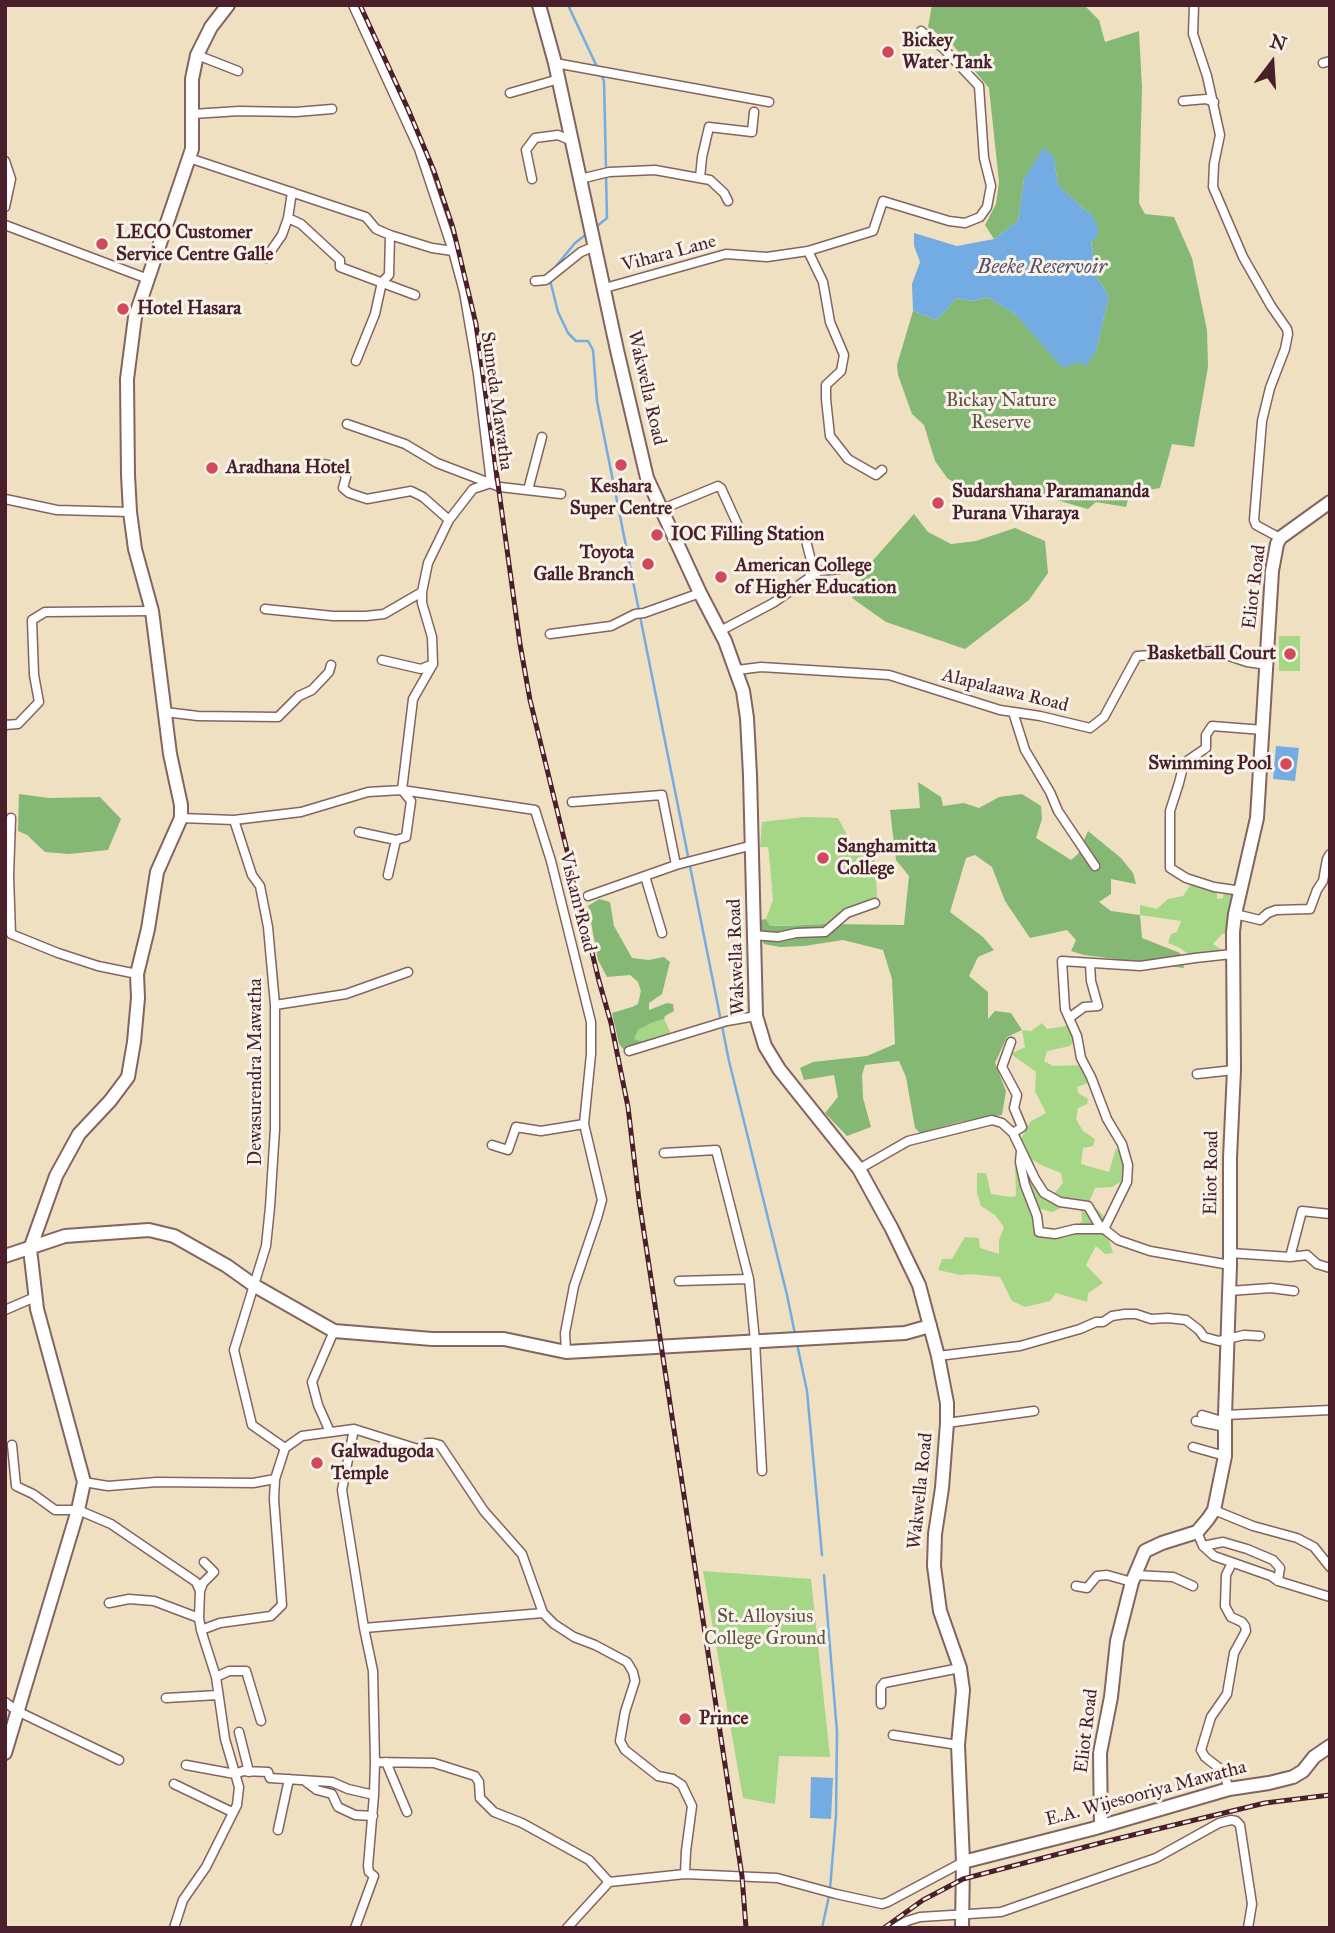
<!DOCTYPE html>
<html>
<head>
<meta charset="utf-8">
<style>
  body { margin:0 }
  #map { position:relative; width:1335px; height:1933px; overflow:hidden; background:#efe0c1; font-family:"IM FELL Great Primer",serif }
  canvas { display:block }
  .frame { position:absolute; inset:0; border:7px solid #4a1f2b; pointer-events:none }
  .north { position:absolute; left:1237px; top:28px; width:70px; height:70px; -webkit-text-stroke:5px #f7f3e8; paint-order:stroke; rotate:17deg; font-size:19px; font-weight:700; line-height:28px; text-align:center; color:#4a1f2b }
  .north::after { content:''; display:block; margin:auto; width:24px; height:32px; background:#4a1f2b; clip-path:polygon(50% 0,100% 100%,50% 72%,0 100%) }
</style>
</head>
<body>
<div id="map">
<canvas width="1335" height="1933"></canvas>
<div class="frame"></div>
<div class="north">N</div>
</div>
<script>
const g = document.querySelector('canvas').getContext('2d');
g.lineJoin = 'round';
function fill(path, color) { g.fillStyle = color; g.fill(path, 'evenodd'); }
const poly = rows => new Path2D(rows.map(r => 'M' + r).join(''));
function trace(path, color, width, dash) { g.strokeStyle = color; g.lineWidth = width; g.lineCap = dash ? 'butt' : 'round'; g.setLineDash(dash || []); g.stroke(path); }
function drawText(font, color, halo, rows, align = 'center') {
  g.font = font + ' "IM FELL Great Primer",serif'; g.lineWidth = 6; g.setLineDash([]); g.textBaseline = 'middle'; g.strokeStyle = halo; g.fillStyle = color; for (const [text, x, y, turn = 0] of rows) {
    g.save(); g.translate(x, y); g.rotate((+turn || 0) * Math.PI / 180); g.textAlign = isNaN(turn) ? turn : align; if (halo) g.strokeText(text, 0, 0); g.fillText(text, 0, 0); g.restore();
  }
}
const green = poly([
  [1279,636,1300,636,1300,671,1279,671],
  [804,817,838,818,855,850,874,848,878,909,848,910,826,924,770,926,766,919,773,900,770,864,768,847,760,847,762,822],
  [1191,884,1210,886,1217,893,1217,899,1223,898,1224,890,1238,893,1246,900,1239,911,1233,932,1222,934,1213,944,1222,950,1195,958,1178,947,1168,943,1171,934,1177,932,1181,921,1140,915,1140,905,1157,909,1168,899,1183,896],
  [664,1019,670,1031,668,1035,658,1041,643,1045,633,1039,638,1030,651,1023],
  [1042,1023,1047,1029,1067,1026,1077,1036,1070,1046,1047,1051,1044,1061,1053,1066,1084,1065,1091,1077,1086,1084,1077,1087,1078,1093,1088,1099,1087,1104,1078,1108,1076,1119,1083,1131,1095,1139,1093,1146,1083,1148,1081,1164,1109,1172,1116,1148,1128,1165,1125,1179,1112,1187,1095,1188,1088,1205,1096,1208,1106,1218,1108,1237,1113,1253,1105,1254,1096,1246,1086,1265,1103,1283,1088,1293,1087,1302,1056,1293,1050,1301,1025,1307,1012,1301,1000,1277,970,1274,961,1275,938,1270,942,1259,952,1259,965,1237,979,1238,980,1248,999,1254,999,1240,1004,1227,995,1215,981,1206,977,1193,977,1173,986,1173,991,1194,1011,1197,1016,1196,1015,1165,1031,1158,1021,1151,1021,1139,1030,1122,1046,1113,1035,1091,1036,1072,1011,1054,1025,1047,1022,1030,1031,1031],
  [1032,1159,1041,1165,1061,1173,1063,1183,1054,1194,1060,1202,1049,1202,1030,1175,1035,1165],
  [1060,1203,1081,1208,1082,1221,1075,1229,1036,1232,1041,1209,1052,1212,1061,1208],
  [703,1571,811,1579,830,1757,779,1756,775,1804,743,1798]
]);
const forest = poly([
  [932,5,1084,5,1099,20,1105,42,1139,31,1142,87,1139,203,1145,214,1174,217,1192,258,1207,330,1208,367,1194,447,1172,444,1160,488,1149,490,1131,489,1126,507,1096,502,1088,509,1022,490,965,487,948,479,935,461,924,425,912,414,898,375,897,365,913,311,937,320,956,298,972,301,988,297,1015,314,1038,338,1096,351,1109,296,1097,278,1091,241,1092,215,1084,209,1058,185,1054,158,1024,179,1018,221,994,239,985,225,996,204,999,182,989,88,951,43,928,27],
  [914,514,928,532,951,544,976,541,1015,528,1045,541,1048,573,1029,600,965,649,886,622,852,598,867,567],
  [918,782,941,797,943,806,964,803,979,808,999,797,1022,794,1041,806,1042,819,1036,838,1071,860,1078,854,1088,831,1121,858,1133,873,1136,884,1111,879,1111,894,1099,902,1111,911,1140,915,1142,938,1180,953,1184,968,1084,955,1071,951,1076,940,1067,930,1030,938,1005,901,992,867,975,855,966,858,950,912,983,937,994,950,978,957,969,976,988,992,988,1019,995,1011,1011,1013,1022,1030,1007,1037,995,1063,1006,1091,1002,1115,960,1122,920,1133,915,1128,906,1077,899,1061,865,1065,862,1075,863,1098,871,1127,847,1136,825,1113,838,1097,834,1075,804,1080,800,1068,813,1062,867,1056,895,1044,892,979,883,950,843,940,804,946,780,947,764,944,755,925,760,920,766,919,770,926,782,926,826,924,904,925,909,876,896,860,890,810,920,808],
  [19,794,49,798,100,797,121,819,108,850,69,854,45,852,27,835,18,831],
  [599,899,610,902,614,926,632,958,649,960,664,957,670,962,662,994,649,1003,649,1010,667,1003,673,1004,674,1011,665,1016,664,1019,651,1023,638,1030,634,1039,643,1042,643,1045,624,1050,619,1044,612,1013,632,1007,638,1004,641,991,638,982,630,975,607,977,598,960,588,906]
]);
const water = poly([
  [1044,147,1054,158,1058,185,1084,209,1092,215,1097,225,1098,235,1091,242,1097,278,1109,296,1096,351,1086,366,1078,362,1063,368,1015,314,988,297,972,301,956,298,937,320,913,311,912,284,920,262,914,246,914,233,957,246,994,239,1018,221,1024,179],
  [1276,746,1299,748,1295,781,1273,779],
  [811,1777,833,1778,831,1819,810,1818]
]);
const stream = poly([
  [568,5,598,69],
  [601,75,604,81,606,169],
  [596,227,607,218,606,176],
  [552,271,575,243,588,233],
  [550,280,558,312,568,333,576,341,588,341,593,350,597,401,729,1061,787,1295,795,1334],
  [797,1344,807,1391,822,1555],
  [824,1575,837,1732,836,1816,830,1889],
  [822,1928,829,1896]
]);
const street = poly([
  [353,5,419,149,453,251,464,292,478,374,491,483,473,489,449,520,428,563,422,592,422,603,432,637,433,664,413,699,402,790,411,801,406,837,396,840,359,832],
  [1194,5,1193,34,1207,76,1220,135,1214,164,1213,187,1243,257,1271,306,1287,329,1288,334,1285,349,1270,388,1262,421,1254,520,1256,525,1280,538],
  [197,55,238,71],
  [555,63,769,102],
  [1323,63,1330,61],
  [510,93,559,79],
  [1183,101,1206,99,1214,102],
  [193,114,239,111,296,112,332,109],
  [189,158,366,217,376,229,390,235,432,248,453,251],
  [5,161,11,179,5,207],
  [700,178,702,157,709,127,752,132,754,112],
  [532,179,526,150,535,138,558,135,572,141],
  [580,179,609,172,655,170,710,180,724,193,728,201],
  [288,218,301,224,340,260,340,267,415,295],
  [5,225,148,279],
  [808,251,873,231,883,201,949,221,965,223,980,217,987,207,991,186,984,158,979,86,943,48,921,31],
  [266,258,282,235,288,218,292,192],
  [535,281,546,280,581,252,595,246],
  [605,288,726,254,767,257,808,251,823,282,830,322,844,355,841,371,826,385,826,399,830,436,848,459,876,475,882,470],
  [356,361,375,314,382,282,389,275,390,235],
  [347,424,405,444,437,463,500,487,561,494],
  [316,463,340,467,346,477,343,488,349,493,367,499,411,491,423,497,449,520],
  [528,490,542,437],
  [5,499,57,510,130,512],
  [660,510,718,486,721,488,741,532],
  [805,537,813,568,809,578],
  [265,609,333,616,366,616,384,614,422,592],
  [720,631,773,603,819,571,840,569],
  [550,634,611,626,635,614,644,613,700,593],
  [382,660,421,669,433,664],
  [737,670,761,667,889,675,1000,710,1040,716,1090,728,1104,717,1137,656,1214,651,1247,662,1267,665],
  [165,712,198,716,278,717,299,696,312,690,329,672,331,665],
  [1013,712,1025,750,1050,792,1058,811,1095,866],
  [5,725,18,724,39,702,34,675,32,620,45,612,152,611],
  [572,802,662,795,676,865,753,845],
  [11,818,9,876,11,934,58,953,98,966,137,974],
  [181,818,234,820,301,812,368,792,402,790,535,810,551,861,591,1022,591,1054,584,1124,602,1200,597,1218,574,1286,565,1333,566,1352],
  [234,820,252,875,260,886,268,927,275,1005,275,1129,270,1207,266,1246,234,1350,252,1425,285,1448,302,1436,354,1429,418,1449,427,1443,433,1443,440,1445,484,1511,522,1554,543,1613,554,1624,574,1637,595,1645,627,1662,633,1672,635,1681,625,1712,620,1741,625,1750,658,1776,673,1779,682,1785,692,1806,686,1851,685,1874],
  [388,875,396,840],
  [645,876,662,933],
  [1242,891,1214,887,1186,878,1170,868,1170,811,1179,783,1184,763,1206,748,1206,735,1212,726,1263,730],
  [588,896,676,865],
  [1235,914,1260,920,1268,913,1276,910,1310,909,1317,890,1323,881,1327,859,1330,854],
  [753,935,778,937,796,933,825,932,847,913,875,903],
  [1090,964,1091,981,1098,1006,1084,1007,1069,1018,1065,1009,1062,961,1140,966,1195,958,1232,954],
  [275,1005,346,994,408,972],
  [1011,1042,1002,1067,1017,1095,1014,1108,1022,1127,1013,1133],
  [629,1051,727,1021,756,1016],
  [1197,1074,1234,1070],
  [492,1145,508,1150,516,1127,541,1131,584,1124],
  [1021,1151,1020,1162,1025,1185,1037,1216,1039,1232,1055,1234,1075,1229,1104,1229,1127,1182,1128,1165,1122,1144,1107,1119,1091,1077,1081,1058,1077,1036,1069,1018],
  [664,1153,716,1150,749,1279,755,1341,762,1471],
  [859,1169,908,1141,992,1120,1002,1123,1013,1133,1035,1179,1044,1193,1060,1202,1088,1206,1099,1225,1118,1240,1150,1251,1230,1265],
  [1230,1253,1290,1257,1302,1211,1330,1214],
  [1290,1257,1307,1255,1317,1264,1330,1268],
  [679,1281,749,1279],
  [1229,1291,1271,1288,1294,1291],
  [5,1310,35,1297],
  [938,1356,1020,1346,1080,1329,1096,1322,1103,1322,1112,1316,1125,1314,1136,1314,1151,1319,1168,1318,1186,1320,1199,1330,1204,1337,1219,1341,1244,1335,1260,1336],
  [1202,1415,1225,1422],
  [1225,1415,1330,1410],
  [1196,1421,1225,1427],
  [947,1423,1034,1411],
  [354,1429,342,1490,364,1628,373,1671,375,1762,374,1795,368,1866,369,1872,374,1876,355,1928],
  [330,1432,318,1405,312,1382,334,1331],
  [12,1445,16,1486,33,1494,55,1510,78,1510,111,1524,196,1582,200,1591,199,1618,201,1630,216,1677,225,1739,239,1787,237,1805,206,1867,183,1900,174,1928],
  [1193,1447,1225,1456],
  [84,1482,108,1486,157,1482,253,1483,275,1479],
  [1214,1510,1253,1526,1297,1538,1314,1547,1330,1567],
  [1197,1532,1203,1546,1214,1556,1271,1576,1278,1581,1330,1597],
  [1203,1546,1223,1542,1247,1549,1273,1560,1280,1568,1278,1581],
  [1134,1575,1173,1577,1193,1586],
  [1076,1586,1087,1588,1097,1576,1107,1575,1132,1582],
  [200,1591,203,1583,214,1572,204,1562],
  [109,1603,129,1599,154,1601,199,1618],
  [364,1628,543,1613],
  [201,1630,220,1623,271,1616,282,1605,274,1499,275,1479,285,1448],
  [216,1677,229,1671,246,1671,261,1721],
  [166,1698,218,1695],
  [5,1702,17,1711,119,1760],
  [881,1704,881,1687,884,1683,960,1668],
  [239,1732,249,1772],
  [893,1735,958,1745],
  [375,1762,434,1763,475,1776,479,1782,480,1798,494,1812,522,1823,589,1860,609,1882],
  [386,1762,407,1812],
  [186,1765,235,1774,243,1771,268,1772,270,1778,332,1782,348,1789,374,1795],
  [305,1781,317,1790,332,1794,338,1807,355,1815,373,1816],
  [174,1784,232,1812],
  [1229,1789,1223,1771,1205,1757,1201,1750,1211,1717,1227,1694,1234,1653,1246,1631,1245,1626,1242,1622,1231,1617,1225,1606,1226,1575,1232,1563],
  [278,1830,289,1779],
  [567,1928,609,1882,685,1874,777,1878,836,1894,882,1904,888,1902,963,1862],
  [895,1928,907,1921,920,1917,1001,1912,1156,1858,1219,1823,1231,1820,1236,1821,1240,1825,1252,1904,1248,1928]
]);
const secondary = poly([
  [5,1256,65,1236,149,1230,174,1236,227,1266,255,1286,334,1331,432,1339,504,1339,566,1352,905,1333,930,1326],
  [5,1753,78,1510,84,1482,37,1309,30,1249,56,1176,79,1134,110,1101,128,1077,134,1042,138,998,137,974,148,929,157,872,181,818,181,805,170,754,152,611,135,549,130,512,128,475,127,379,135,317,192,149,192,79,197,55,211,27,228,5],
  [1101,1826,1100,1753,1111,1697,1117,1641,1132,1582,1145,1551,1162,1543,1197,1532,1208,1519,1214,1510,1225,1456,1225,1415,1230,1265,1230,1158,1234,1070,1233,932,1235,914,1257,818,1272,571,1277,544,1280,538,1330,502],
  [963,1862,1092,1829,1229,1789,1269,1783,1293,1777,1303,1771,1314,1757,1330,1746]
]);
const primary = poly([
  [539,5,555,63,617,350,647,478,700,593,725,641,743,691,747,718,750,775,756,1016,765,1046,779,1069,859,1169,892,1229,919,1285,938,1356,947,1403,947,1423,942,1488,935,1534,934,1566,940,1611,960,1668,963,1690,958,1745,963,1862,962,1928]
]);
const rail = poly([
  [360,5,408,109,434,171,453,228,476,324,520,644,530,700,599,981,611,1023,628,1107,639,1200,742,1876,746,1928],
  [884,1928,923,1900,963,1879,1108,1841,1265,1803,1330,1795]
]);
const markers = [
  [888,52,7,"#d1495b"],
  [102,244,7,"#d1495b"],
  [123,309,7,"#d1495b"],
  [621,465,7,"#d1495b"],
  [212,468,7,"#d1495b"],
  [938,503,7,"#d1495b"],
  [657,535,7,"#d1495b"],
  [648,564,7,"#d1495b"],
  [721,577,7,"#d1495b"],
  [1290,654,7,"#d1495b"],
  [1286,764,7,"#d1495b"],
  [823,858,7,"#d1495b"],
  [317,1463,7,"#d1495b"],
  [685,1719,7,"#d1495b"]
];
const poiNames = [
  ["Bickey",902,41],
  ["Water Tank",902,63],
  ["LECO Customer",116,233],
  ["Service Centre Galle",116,255],
  ["Hotel Hasara",137,309],
  ["Aradhana Hotel",226,468],
  ["Keshara",621,487,"center"],
  ["Super Centre",621,509,"center"],
  ["Sudarshana Paramananda",952,492],
  ["Purana Viharaya",952,514],
  ["IOC Filling Station",671,535],
  ["Toyota",634,553,"right"],
  ["Galle Branch",634,575,"right"],
  ["American College",735,566],
  ["of Higher Education",735,588],
  ["Basketball Court",1276,654,"right"],
  ["Swimming Pool",1272,764,"right"],
  ["Sanghamitta",837,847],
  ["College",837,869],
  ["Galwadugoda",331,1452],
  ["Temple",331,1474],
  ["Prince",699,1719]
];
const streetNames = [
  ["Vihara Lane",669,254,-15],
  ["Wakwella Road",646,388,77],
  ["Sumeda Mawatha",496,401,82],
  ["Eliot Road",1255,587,-83],
  ["Alapalaawa Road",1005,691,14],
  ["Viskam Road",577,902,76],
  ["Wakwella Road",737,957,-92],
  ["Dewasurendra Mawatha",256,1072,-90],
  ["Eliot Road",1212,1173,-89],
  ["Wakwella Road",921,1491,-84],
  ["Eliot Road",1087,1731,-83],
  ["E.A. Wijesooriya Mawatha",1146,1794,-15]
];
const parkNames = [
  ["Bickay Nature",1001,401],
  ["Reserve",1001,423],
  ["St. Alloysius",765,1617],
  ["College Ground",765,1639]
];
const waterNames = [
  ["Beeke Reservoir",1042,268]
];
fill(green, '#a5d787');
fill(forest, '#84b874');
fill(water, '#73ace3');
trace(stream, '#73ace3', 2.5);
trace(street, '#846360', 11);
trace(secondary, '#846360', 16);
trace(primary, '#846360', 16);
trace(street, '#fff', 8);
trace(secondary, '#fff', 12);
trace(primary, '#fff', 12);
trace(rail, '#4a1f2b', 5);
trace(rail, '#f7f3e8', 2.5, [8]);
for (const [x, y, r, color] of markers) { const dot = new Path2D(); dot.arc(x, y, r, 0, 2 * Math.PI); g.fillStyle = color; g.fill(dot); trace(dot, '#f7f3e8', 2.5); }
drawText('bold 19px', '#4a1f2b', '#f7f3e8', poiNames, 'left');
drawText('19px', '#4a1f2b', '#f7f3e8', streetNames);
drawText('19px', '#614d42', '#f7f3e8', parkNames);
drawText('italic 21px', '#58506b', '#f7f3e8', waterNames);
</script>
</body>
</html>
